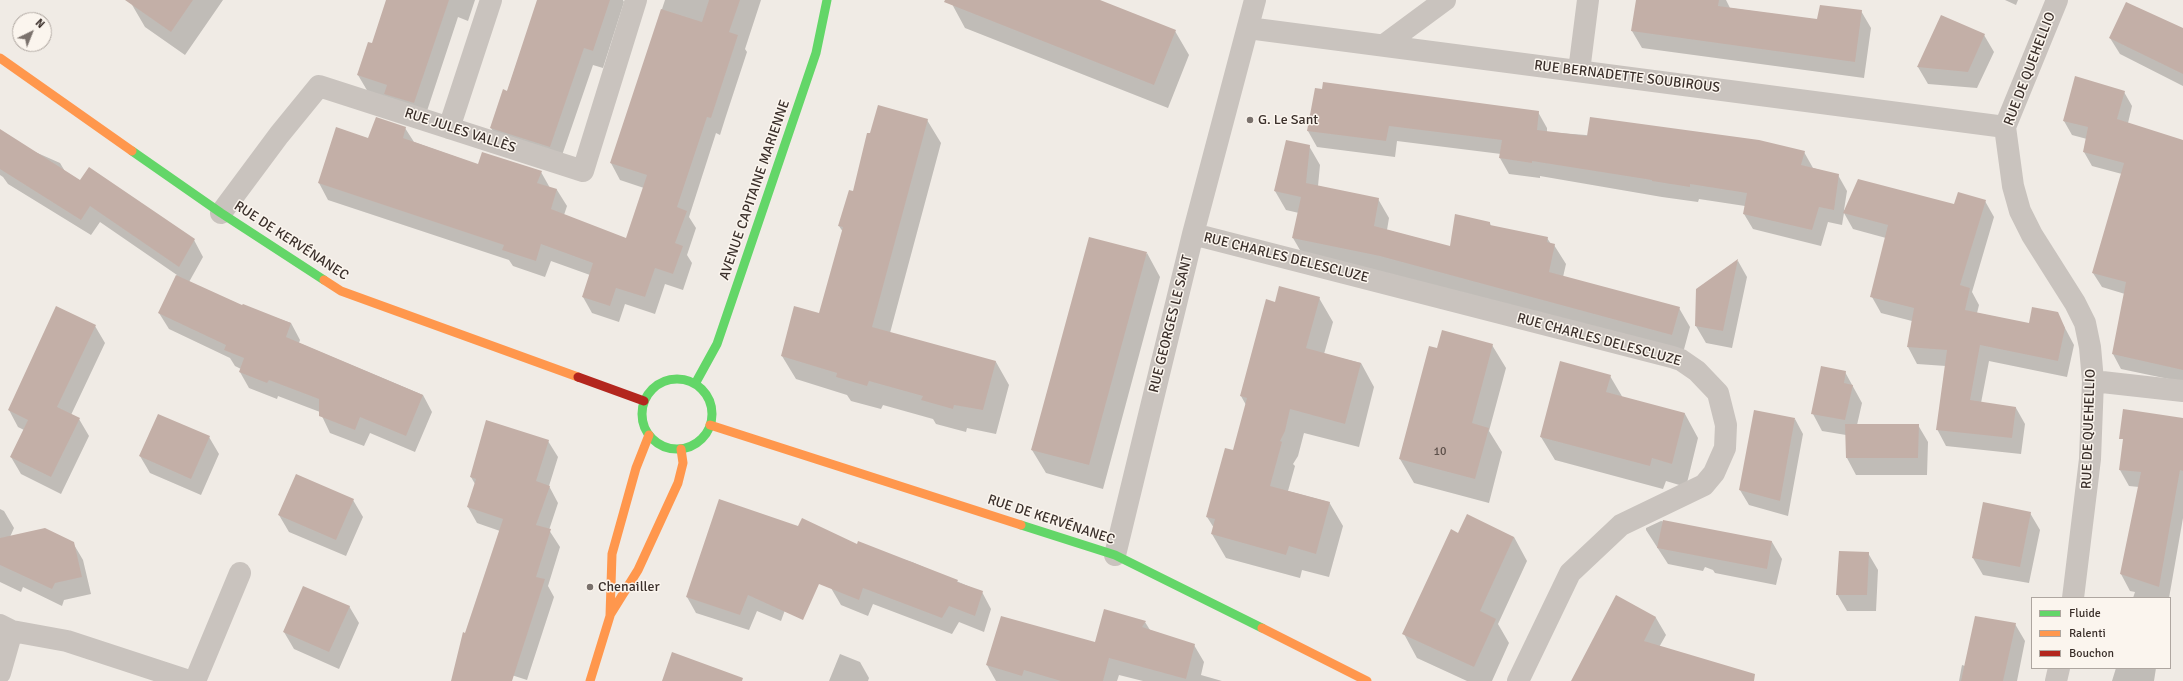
<!DOCTYPE html>
<html>
<head>
<meta charset="utf-8">
<style>
  body { margin:0 }
  #map { position:relative; width:2183px; height:681px; overflow:hidden; background:#f0ebe5; font-family:Signika,sans-serif }
  canvas { display:block }
  .legend { position:absolute; left:2031px; top:597px; width:140px; height:72px; box-sizing:border-box; background:#fbf5ee; border:1px solid #aea6a0; margin:0; padding:5px 7px; list-style:none; font-size:12px; color:#3b302b }
  .legend li { display:flex; align-items:center; gap:8px; height:20px }
  .legend b { width:20px; border:1px solid #aea6a0 }
  .north { position:absolute; left:12px; top:12px; width:40px; height:40px; box-sizing:border-box; background:#fbf5ee; border:1px solid #aea6a0; border-radius:50%; rotate:43deg; font-size:11px; font-weight:700; line-height:16px; text-align:center; color:#3b302b }
  .north::after { content:''; display:block; margin:auto; width:14px; height:18px; background:#7a716c; clip-path:polygon(50% 0,100% 100%,50% 72%,0 100%) }
</style>
</head>
<body>
<div id="map">
<canvas width="2183" height="681"></canvas>
<ul class="legend">
<li><b style="height:5px;background:#63d668"></b>Fluide</li>
<li><b style="height:5px;background:#ff974d"></b>Ralenti</li>
<li><b style="height:5px;background:#b3261e"></b>Bouchon</li>
</ul>
<div class="north">N</div>
</div>
<script>
const g = document.querySelector('canvas').getContext('2d');
g.lineJoin = 'round';
function fill(path, color) { g.fillStyle = color; g.fill(path, 'evenodd'); }
const poly = rows => new Path2D(rows.map(r => 'M' + r).join(''));
function trace(path, color, width, dash) { g.strokeStyle = color; g.lineWidth = width; g.lineCap = dash ? 'butt' : 'round'; g.setLineDash(dash || []); g.stroke(path); }
function drawText(font, color, halo, rows, align = 'center') {
  g.font = font + ' Signika,sans-serif'; g.lineWidth = 3; g.setLineDash([]); g.textBaseline = 'middle'; g.strokeStyle = halo; g.fillStyle = color; for (const [text, x, y, turn = 0] of rows) {
    g.save(); g.translate(x, y); g.rotate((+turn || 0) * Math.PI / 180); g.textAlign = isNaN(turn) ? turn : align; if (halo) g.strokeText(text, 0, 0); g.fillText(text, 0, 0); g.restore();
  }
}
const shadow = poly([
  [134,0,223,0,185,55,145,27,131,3],
  [388,0,475,0,468,21,458,17,424,120,368,92,358,75,373,45],
  [538,0,623,0,624,2,603,68,593,65,559,164,501,145,491,128,507,92],
  [665,0,761,0,745,49,747,52,725,119,720,135,716,133,689,217,696,228,687,255,692,263,683,290,665,284,655,314,625,304,619,322,592,313,583,297,590,275,551,261,545,277,513,266,509,260,328,200,319,183,337,128,369,139,405,128,414,142,479,165,541,172,550,188,557,190,567,206,564,215,627,239,644,188,620,180,611,163],
  [953,0,1097,0,1175,31,1189,55,1168,108,965,28,952,4],
  [1637,0,1726,0,1730,8,1818,20,1861,11,1871,28,1864,78,1642,48,1632,31],
  [2005,0,2018,0,2016,5],
  [1942,16,1984,35,1994,52,1977,88,1928,84,1918,67],
  [2183,29,2183,86,2120,54,2110,38],
  [1316,89,1538,112,1547,128,1547,132,1804,152,1813,168,1838,175,1847,191,1844,210,1955,205,1985,201,1994,217,1972,292,1979,305,1977,313,2030,324,2057,313,2074,345,2067,377,1989,361,1981,403,2016,408,2025,424,2021,454,1946,446,1937,429,1946,366,1917,364,1908,347,1912,321,1881,313,1872,297,1886,238,1853,229,1844,213,1842,225,1828,222,1821,246,1753,229,1744,214,1745,206,1699,199,1698,202,1662,197,1540,176,1540,178,1509,174,1500,158,1501,154,1397,141,1395,157,1317,147,1308,131],
  [2124,92,2132,106,2128,123,2183,144,2183,382,2121,369,2113,354,2125,294,2102,287,2093,273,2122,174,2092,166,2084,152,2087,139,2072,135,2064,121],
  [927,120,941,143,890,333,996,362,1009,385,996,434,967,428,966,432,936,424,933,419,883,405,881,409,851,401,847,395,796,379,782,356,820,315,843,232,839,226,854,192],
  [0,132,33,151,60,163,66,173,194,240,203,257,189,282,243,306,291,323,300,340,299,343,423,395,432,412,415,452,370,433,364,446,330,433,320,412,278,396,277,399,249,388,240,372,241,369,235,366,230,358,169,329,159,313,177,275,100,222,91,235,8,184,3,177,0,175],
  [1309,146,1320,165,1318,186,1378,199,1389,218,1387,230,1451,247,1490,223,1491,226,1547,238,1551,244,1554,245,1566,264,1563,277,1679,308,1690,327,1683,353,1304,257,1293,238,1299,213,1286,210,1275,191],
  [1147,253,1160,277,1103,489,1046,473,1032,450],
  [1738,261,1747,277,1732,348,1706,343,1696,326,1697,290],
  [1319,298,1333,322,1324,354,1361,363,1374,387,1359,447,1304,433,1298,456,1293,464,1295,466,1288,491,1329,502,1343,526,1329,577,1302,570,1300,578,1226,558,1212,534,1214,528,1207,517,1234,451,1246,405,1241,396,1275,303],
  [56,308,95,326,105,343,71,415,79,419,89,436,61,494,21,474,11,457,24,430,18,427,9,410],
  [1492,345,1506,368,1489,431,1502,452,1489,503,1414,483,1400,459,1430,347,1437,349],
  [1845,372,1862,403,1857,425,1918,425,1928,442,1927,475,1856,475,1847,458,1846,435,1822,431,1813,414],
  [1610,376,1623,398,1685,414,1698,438,1686,487,1666,481,1663,489,1555,460,1541,437],
  [1795,419,1803,434,1788,516,1749,505,1740,490],
  [209,437,219,454,201,495,150,473,140,456],
  [548,441,558,457,549,486,558,503,549,530,560,547,548,586,554,597,527,680,496,670,500,531,477,523,468,507,475,484,471,477],
  [2183,452,2183,518,2169,598,2133,598,2135,592,2130,591,2121,574,2139,487,2129,486,2120,470],
  [353,500,363,517,346,556,289,532,279,515],
  [1984,503,2030,513,2040,530,2029,583,1983,575,1973,558],
  [0,509,4,511,14,528,10,537,73,543,83,560,91,594,64,600,62,606,23,587,21,592,0,582],
  [1661,521,1772,542,1782,559,1776,585,1715,573,1713,570,1705,567,1703,571,1668,564,1646,530,1646,528],
  [1459,534,1514,537,1527,561,1498,624,1509,643,1492,681,1467,681,1417,658,1404,634],
  [809,544,781,621,757,611,749,630,696,613,687,597],
  [857,545,912,562,982,592,991,609,984,632,959,622,952,634,873,604,868,616,841,605,831,588],
  [1868,553,1878,570,1876,611,1847,611,1837,594],
  [1616,597,1656,618,1666,635,1654,656,1645,681,1572,681],
  [349,606,359,623,339,669,294,649,284,632],
  [1145,622,1150,630,1194,645,1204,662,1201,675,1222,681,1143,681,1119,675,1117,681,996,681,987,665,1096,643],
  [2015,624,2025,641,2017,681,1959,681,1962,665,1965,666],
  [840,654,860,662,869,678,868,681,829,681],
  [2116,668,2156,668,2154,681,2112,681]
]);
const building = poly([
  [125,0,193,0,171,32],
  [386,0,449,0,414,103,384,94,387,85,357,75,368,42,372,43],
  [537,0,610,0,593,51,584,48,550,147,490,128,503,89,507,91],
  [709,0,740,0,729,32,738,35,711,118,707,117,677,207,687,211,675,243,683,246,673,274,655,268,645,297,616,288,610,306,582,297,593,263,541,244,536,261,502,250,504,245,318,183,336,127,368,138,376,117,406,127,403,138,478,164,482,152,542,171,537,183,557,189,551,209,626,238,647,175,610,163,661,9,702,22],
  [945,0,1100,0,1176,30,1154,85,944,2],
  [1636,0,1719,0,1718,6,1817,19,1820,5,1862,10,1855,62,1631,31],
  [2126,2,2183,28,2183,74,2109,38],
  [1941,15,1985,34,1968,72,1917,67],
  [2075,76,2125,91,2117,119,2183,140,2183,370,2112,354,2126,282,2092,273,2124,163,2083,152,2088,127,2063,121],
  [1323,82,1539,111,1537,130,1587,136,1590,117,1759,140,1805,151,1801,165,1839,174,1834,210,1819,207,1812,230,1743,214,1747,193,1690,184,1690,187,1652,181,1652,180,1532,161,1532,163,1499,158,1502,140,1389,126,1386,141,1307,131,1315,88,1322,89],
  [878,105,928,119,872,327,996,361,983,410,954,405,953,409,921,400,923,396,869,381,867,386,836,377,837,373,781,356,794,306,819,313,843,227,838,226,849,190,853,191,867,133,870,133],
  [0,129,80,180,89,167,195,239,179,267,90,206,81,220,0,169],
  [1286,140,1310,145,1306,183,1379,198,1374,226,1450,246,1455,214,1490,222,1490,225,1548,237,1547,242,1555,244,1549,272,1680,307,1672,335,1380,256,1292,238,1301,197,1274,191],
  [1858,179,1954,204,1958,192,1986,200,1960,285,1970,288,1965,310,2029,323,2032,307,2058,312,2065,328,2058,361,1980,345,1970,400,2016,407,2012,438,1936,430,1947,350,1907,347,1914,308,1870,297,1888,225,1843,213],
  [1089,237,1147,252,1089,465,1031,450],
  [1738,259,1723,331,1695,326,1696,289],
  [176,275,242,305,243,304,291,323,286,337,423,395,406,436,360,417,355,430,319,416,319,399,269,380,267,383,239,372,244,358,224,350,226,345,158,313],
  [1279,286,1320,297,1306,348,1361,363,1345,424,1290,409,1285,431,1280,441,1282,442,1270,486,1330,502,1316,554,1289,546,1286,555,1211,534,1215,519,1206,517,1225,448,1233,450,1247,398,1240,396,1266,299,1275,302],
  [56,306,96,325,57,407,80,418,51,477,10,457,28,420,8,410],
  [1442,330,1493,344,1472,423,1489,428,1475,479,1399,459,1429,346,1437,348],
  [1560,361,1611,375,1606,392,1685,413,1672,464,1652,458,1650,466,1540,437],
  [1821,366,1846,371,1844,383,1853,385,1845,420,1811,414],
  [2123,409,2183,418,2183,471,2180,470,2159,587,2120,574,2141,472,2119,470,2123,439,2119,439],
  [1754,410,1795,418,1780,501,1739,490],
  [158,414,210,436,191,479,139,456],
  [486,420,549,440,536,481,550,486,536,525,551,529,536,577,545,579,512,681,451,681,463,632,465,633,503,519,467,507,476,479,470,477],
  [1845,424,1919,424,1918,458,1846,458],
  [296,474,354,499,336,540,278,515],
  [719,499,798,526,802,518,857,544,858,541,958,580,957,582,983,591,975,616,949,606,942,618,863,588,859,600,819,584,803,620,748,595,740,615,686,597],
  [1983,502,2031,512,2020,567,1972,558],
  [1467,514,1514,537,1480,611,1496,619,1474,667,1402,634,1451,529,1458,533],
  [1663,520,1772,541,1767,569,1657,548],
  [45,528,74,542,82,577,55,583,52,589,0,565,0,538],
  [1839,551,1869,552,1867,595,1836,595],
  [303,586,350,606,329,652,283,632],
  [1616,595,1656,617,1644,641,1755,674,1754,681,1571,681],
  [1104,609,1146,621,1142,627,1195,644,1186,679,1109,658,1103,681,1061,681,1024,670,1022,676,986,665,1001,616,1095,642],
  [1975,616,2016,623,2003,681,1961,681],
  [672,652,743,678,742,681,662,681]
]);
const street = poly([
  [2057,0,2005,127,2013,186,2020,211,2032,235,2075,303,2085,323,2090,347,2093,381,2090,459,2073,598],
  [1248,28,2005,127],
  [1384,45,1445,0],
  [1579,71,1588,0],
  [449,128,491,0],
  [221,213,279,135,319,86,583,171,636,0],
  [1193,234,1672,357,1681,360,1697,371,1718,393,1726,425,1725,448,1714,473,1704,485,1621,525,1570,573,1518,681],
  [2093,381,2183,391],
  [1115,555,1193,234,1255,0],
  [0,625,12,631,67,641,189,681],
  [0,673,12,631],
  [195,681,240,573],
  [2056,681,2059,668]
]);
const fast = poly([
  [132,151,221,213,324,280],
  '642 414a35 35 0 1 1 70 0a35 35 0 1 1-70 0Z',
  [695,384,717,344,816,53,827,0],
  [1021,525,1115,555,1262,628]
]);
const slow = poly([
  [0,58,132,151],
  [324,280,341,291,578,377],
  [710,425,1021,525],
  [610,615,638,570,678,483,683,463,681,449],
  [1262,628,1367,681],
  [590,681,610,616,612,554,636,468,649,435]
]);
const jam = poly([
  [578,377,644,401]
]);
const markers = [
  [1250,120,4,"#7a716c"],
  [590,587,4,"#7a716c"]
];
const numberNames = [
  ["10",1440,452]
];
const streetNames = [
  ["RUE DE QUEHELLIO",2030,69,-69],
  ["RUE BERNADETTE SOUBIROUS",1627,77,7],
  ["RUE JULES VALLÈS",460,131,18],
  ["AVENUE CAPITAINE MARIENNE",755,190,-71],
  ["RUE DE KERVÉNANEC",291,241,33],
  ["RUE CHARLES DELESCLUZE",1286,258,14],
  ["RUE GEORGES LE SANT",1171,324,-76],
  ["RUE CHARLES DELESCLUZE",1599,340,15],
  ["RUE DE QUEHELLIO",2089,429,-88],
  ["RUE DE KERVÉNANEC",1051,520,18]
];
const poiNames = [
  ["G. Le Sant",1258,120],
  ["Chenailler",598,587]
];
fill(shadow, '#0003');
fill(building, '#c3afa7');
trace(street, '#c9c3be', 22);
trace(fast, '#63d668', 9);
trace(slow, '#ff974d', 9);
trace(jam, '#b3261e', 9);
for (const [x, y, r, color] of markers) { const dot = new Path2D(); dot.arc(x, y, r, 0, 2 * Math.PI); g.fillStyle = color; g.fill(dot); trace(dot, '#fbf5ee', 1.5); }
drawText('12px', '#5d504a', null, numberNames);
drawText('14px', '#3b302b', '#fbf5ee', streetNames);
drawText('14px', '#3b302b', '#fbf5ee', poiNames, 'left');
</script>
</body>
</html>
